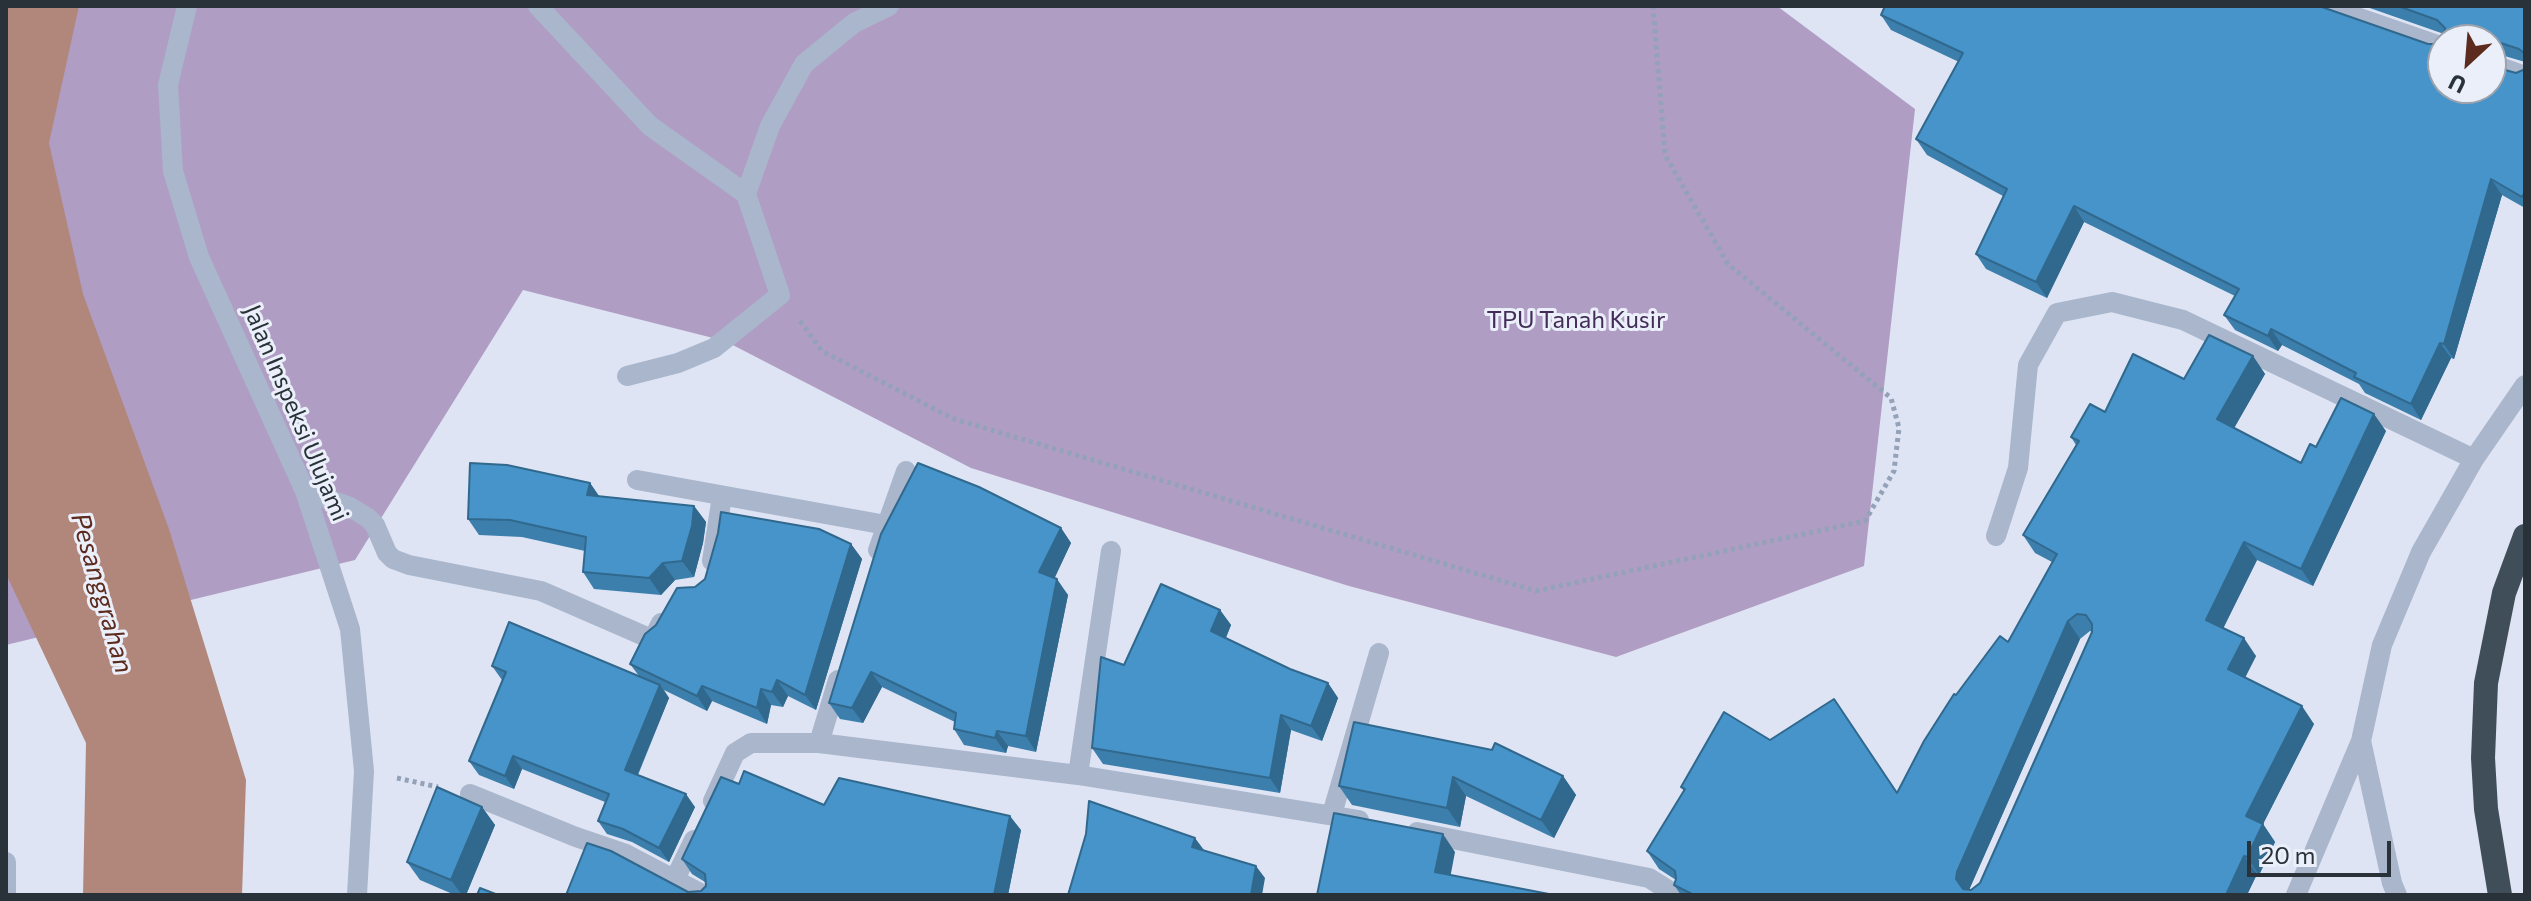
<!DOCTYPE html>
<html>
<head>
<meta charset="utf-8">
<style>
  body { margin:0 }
  #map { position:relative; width:2531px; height:901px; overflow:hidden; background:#dee4f3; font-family:Commissioner,sans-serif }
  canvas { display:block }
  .frame { position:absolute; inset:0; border:8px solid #293139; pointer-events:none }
  .north { position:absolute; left:2427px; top:24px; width:80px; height:80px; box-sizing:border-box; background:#eaeffa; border:2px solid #9da3ad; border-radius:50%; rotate:206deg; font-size:22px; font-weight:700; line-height:32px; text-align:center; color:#293139 }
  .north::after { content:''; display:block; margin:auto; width:28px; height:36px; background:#5c2b1d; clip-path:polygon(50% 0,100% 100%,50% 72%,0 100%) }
  .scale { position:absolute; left:2247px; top:841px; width:144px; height:36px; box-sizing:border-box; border:4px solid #293139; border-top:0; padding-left:10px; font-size:24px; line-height:28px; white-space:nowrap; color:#293139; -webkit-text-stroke:6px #eaeffa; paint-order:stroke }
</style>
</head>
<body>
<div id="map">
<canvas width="2531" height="901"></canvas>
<div class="frame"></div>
<div class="north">U</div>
<div class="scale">20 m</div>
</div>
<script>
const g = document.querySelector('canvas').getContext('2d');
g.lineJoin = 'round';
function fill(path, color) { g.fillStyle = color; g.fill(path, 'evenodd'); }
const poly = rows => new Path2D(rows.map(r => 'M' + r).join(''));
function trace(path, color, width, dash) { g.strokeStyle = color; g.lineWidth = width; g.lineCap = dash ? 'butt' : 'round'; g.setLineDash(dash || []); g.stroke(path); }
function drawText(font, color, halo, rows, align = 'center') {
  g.font = font + ' Commissioner,sans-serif'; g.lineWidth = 6; g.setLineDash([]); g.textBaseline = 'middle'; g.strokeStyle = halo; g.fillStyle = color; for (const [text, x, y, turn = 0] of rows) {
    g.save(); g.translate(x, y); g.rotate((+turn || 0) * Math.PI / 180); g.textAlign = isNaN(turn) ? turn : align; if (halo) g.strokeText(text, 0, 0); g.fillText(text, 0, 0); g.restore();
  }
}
const green = poly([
  [6,6,1777,6,1915,109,1864,566,1616,657,1349,586,971,468,725,341,523,290,355,560,6,645]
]);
const water = poly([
  [6,6,79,6,49,143,83,294,169,529,246,780,242,895,83,895,86,743,6,574]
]);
const path = poly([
  [800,321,822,351,954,419,1536,591,1865,521,1894,471,1899,428,1891,398,1728,264,1665,155,1653,6],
  [397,778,438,787]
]);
const minor = poly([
  [187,6,168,85,173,171,199,257,305,491,350,629,364,771,357,895],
  [538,6,650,126,746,194],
  [2325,6,2443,47],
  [2491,64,2525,76],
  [627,376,678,363,714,348,780,295,746,194,770,126,804,64,854,23,889,6],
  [637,480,886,525],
  [305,491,350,507,368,518,375,525,387,553,393,559,409,565,541,591,649,638,655,635,661,623],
  [1996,536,2018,468,2028,365,2057,313,2112,302,2183,320,2474,459],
  [878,550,906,471],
  [1111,551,1078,775,1359,820],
  [712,561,722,496],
  [819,743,838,680],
  [470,794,576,837,626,854,704,895],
  [713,801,735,753,751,743,819,743,1078,775],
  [1332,814,1379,653],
  [1417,832,1649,878,1676,895],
  [6,862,6,895],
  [675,879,694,840],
  [2296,895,2361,741],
  [2397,895,2392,883,2361,741,2382,645,2421,552,2474,459,2525,385]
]);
const highway = poly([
  [2500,895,2486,809,2483,758,2486,683,2504,593,2525,536]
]);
const wall = poly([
  [2364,6,2525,6,2525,62,2491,52,2491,40,2443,40,2443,88,2516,73,2523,70,2525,67,2525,208,2502,195,2454,359,2451,358,2421,420,2365,393,2359,384,2282,345,2278,351,2235,330,2224,315,2235,296,2084,222,2047,298,1986,269,1976,254,2003,196,1927,155,1916,139,1959,62,1891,30,1881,15,2428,44,2435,44,2444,36,2444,34],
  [2253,356,2265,374,2234,428,2301,463,2316,447,2386,431,2313,586,2257,560,2223,628,2256,656,2245,678,2314,724,2263,824,2275,842,2259,875,2257,874,2247,895,1681,895,1674,885,1676,880,1659,869,1647,851,1684,791,1681,787,1770,740,1898,793,1956,695,2008,642,2052,562,2035,553,2023,535,2076,445,2071,437,2105,412,2184,379],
  [2090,631,2092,632,1980,883,1971,890,1969,890,2080,639],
  [590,483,599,496,694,506,706,522,703,543,694,577,675,580,661,595,594,589,583,572,585,551,522,537,479,535,468,519],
  [1061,528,1071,543,1054,578,1068,595,1036,752,1008,746,1006,753,964,745,954,729,955,722,882,687,863,723,840,719,829,703],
  [851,544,862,559,816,710,788,696,783,707,771,705,767,724,712,701,707,711,664,690,669,698,638,775,695,807,669,862,632,842,607,834,598,821,605,802,522,769,514,789,479,775,469,761,502,680,492,666,639,676,630,664,656,625,695,587],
  [1220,610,1231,625,1226,638,1290,669,1328,683,1338,698,1322,741,1291,730,1280,793,1103,764,1092,748,1124,665],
  [1354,722,1563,776,1576,795,1554,838,1466,796,1460,827,1352,805,1339,786],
  [739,784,824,805,1021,830,1008,895,688,892,701,891,706,886,705,882,692,874,682,859],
  [482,807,495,825,466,895,455,895,420,880,407,862]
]);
const shadedWall = poly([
  [2491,179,2502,195,2454,359,2444,344],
  [2074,206,2084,222,2047,298,2036,282],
  [2271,329,2282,345,2278,351,2268,336],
  [2440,343,2451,358,2421,420,2411,404],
  [2253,356,2265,374,2229,437,2217,419],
  [2374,414,2386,431,2313,586,2301,569],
  [590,483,601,499,587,495],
  [694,506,706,522,703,543,694,577,682,561],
  [1061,528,1071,543,1050,588,1039,572],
  [2244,542,2257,560,2219,637,2206,620],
  [851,544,862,559,816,710,805,695],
  [663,563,675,580,661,595,649,578],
  [1057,579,1068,595,1036,752,1026,736],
  [1220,610,1231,625,1222,646,1211,631],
  [2068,621,2080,639,1969,890,1969,895,1956,879,1957,872],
  [2244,638,2256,656,2240,687,2228,669],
  [871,672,882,687,863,723,852,708],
  [777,680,788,696,783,707,772,692],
  [1328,683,1338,698,1322,741,1311,726],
  [660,685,669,698,634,783,625,770],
  [702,686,712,701,707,711,697,696],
  [761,689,771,705,767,724,757,708],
  [2302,706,2314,724,2263,824,2275,842,2259,875,2247,857,2246,816],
  [1281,715,1291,730,1280,793,1270,778],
  [997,731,1008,746,1006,753,995,738],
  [513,756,522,769,514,789,505,776],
  [1563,776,1576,795,1554,838,1541,820],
  [1453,777,1466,796,1460,827,1447,808],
  [686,794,695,807,669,862,659,848],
  [482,807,495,825,466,895,462,895,451,880],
  [1010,816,1021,830,1008,895,994,895],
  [1443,834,1455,852,1448,889,1435,872],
  [1195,838,1204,850,1192,847],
  [2244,856,2257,874,2247,895,2226,895],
  [1256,866,1265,878,1262,895,1251,895]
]);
const building = poly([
  [1885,6,2319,6,2428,44,2435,44,2444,36,2445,28,2437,20,2398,6,2525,6,2525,56,2524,53,2519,49,2479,36,2471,40,2443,40,2443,88,2491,88,2491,66,2516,73,2523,70,2525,67,2525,192,2522,197,2491,179,2444,344,2440,343,2411,404,2354,377,2356,373,2271,329,2268,336,2224,315,2239,289,2074,206,2036,282,1976,254,2007,189,1916,139,1963,53,1881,15,1885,6],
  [2209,335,2253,356,2217,419,2301,463,2310,444,2316,447,2341,398,2374,414,2301,569,2244,542,2206,620,2244,638,2228,669,2302,706,2246,816,2263,824,2247,857,2244,856,2226,895,1694,895,1674,885,1676,879,1675,871,1647,851,1685,789,1681,787,1724,712,1770,740,1834,699,1897,793,1924,741,1954,694,1956,695,2000,636,2008,642,2057,554,2023,535,2079,441,2071,437,2090,404,2105,412,2133,354,2184,379,2209,335],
  [2077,614,2086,615,2092,624,2092,632,1980,883,1971,890,1963,889,1956,879,1957,872,2068,621,2077,614],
  [470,463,507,465,590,483,587,495,694,506,692,526,682,561,663,563,649,578,583,572,586,537,510,520,468,519,470,463],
  [918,463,979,487,1061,528,1039,572,1057,579,1026,736,997,731,995,738,954,729,956,713,871,672,852,708,829,703,881,534,918,463],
  [721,512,819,529,851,544,805,695,777,680,772,692,761,689,757,708,702,686,697,696,630,664,645,634,656,625,677,588,695,587,705,579,718,533,721,512],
  [1161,584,1220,610,1211,631,1290,669,1328,683,1311,726,1281,715,1270,778,1092,748,1101,657,1124,665,1161,584],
  [509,622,660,685,625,770,686,794,659,848,623,829,598,821,609,794,513,756,505,776,469,761,506,672,492,666,509,622],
  [1354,722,1492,750,1495,743,1563,776,1541,820,1453,777,1447,808,1339,786,1354,722],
  [744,771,824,805,839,778,1010,816,994,895,566,895,587,843,611,851,688,892,701,891,706,886,705,874,682,859,721,777,739,784,744,771],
  [437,787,482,807,451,880,407,862,437,787],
  [1089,801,1195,838,1192,847,1256,866,1251,895,1068,895,1086,834,1089,801],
  [1334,813,1443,834,1435,872,1554,895,1317,895,1334,813],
  [480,888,498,895,477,895,480,888]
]);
const parkNames = [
  ["TPU Tanah Kusir",1576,320]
];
const streetNames = [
  ["Jalan Inspeksi Ulujami",296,413,67]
];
const waterNames = [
  ["Pesanggrahan",102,593,74]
];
fill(green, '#b09dc3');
fill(water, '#b1877c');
trace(path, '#93a2b8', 5, [4, 4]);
trace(minor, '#a9b6cc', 20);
trace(highway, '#404e5a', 24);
fill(wall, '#3c7fad');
fill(shadedWall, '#31688d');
fill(building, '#4694c9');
trace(building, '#31688d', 2);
drawText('24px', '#432c58', '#eaeffa', parkNames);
drawText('24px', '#293139', '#eaeffa', streetNames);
drawText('italic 26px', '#5c2b1d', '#eaeffa', waterNames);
</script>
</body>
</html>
